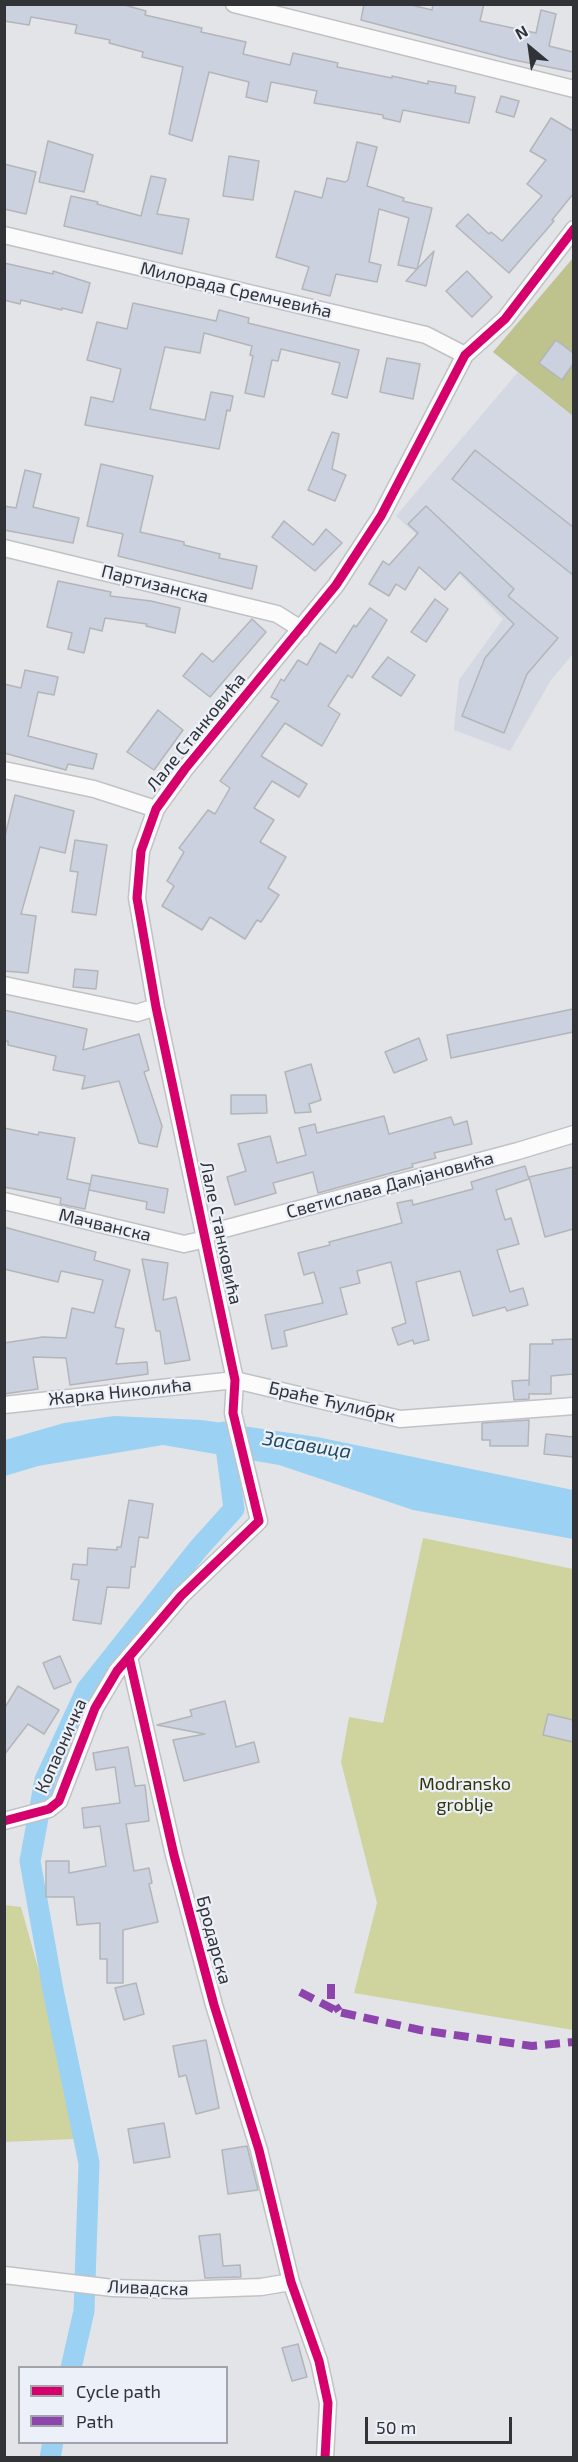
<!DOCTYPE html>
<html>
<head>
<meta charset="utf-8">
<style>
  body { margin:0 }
  #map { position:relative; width:578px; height:2462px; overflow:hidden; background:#e2e4e8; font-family:"Exo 2",sans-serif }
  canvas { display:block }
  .frame { position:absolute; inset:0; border:6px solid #323337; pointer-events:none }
  .legend { position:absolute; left:18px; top:2366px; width:210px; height:78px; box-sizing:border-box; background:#ecf0f9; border:2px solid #a2a4ab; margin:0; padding:8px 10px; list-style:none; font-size:18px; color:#323337 }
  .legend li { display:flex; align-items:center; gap:12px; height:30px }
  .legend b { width:30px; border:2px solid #a2a4ab }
  .north { position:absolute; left:500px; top:18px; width:60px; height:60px; -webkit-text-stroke:4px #ecf0f9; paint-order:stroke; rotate:331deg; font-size:16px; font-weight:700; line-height:24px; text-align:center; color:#323337 }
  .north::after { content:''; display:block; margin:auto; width:21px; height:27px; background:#323337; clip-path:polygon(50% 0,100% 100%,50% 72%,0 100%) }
  .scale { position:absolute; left:365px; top:2417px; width:147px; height:27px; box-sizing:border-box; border:3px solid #323337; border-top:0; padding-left:8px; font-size:18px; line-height:21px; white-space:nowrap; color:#323337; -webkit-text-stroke:4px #ecf0f9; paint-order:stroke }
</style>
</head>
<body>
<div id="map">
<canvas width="578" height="2462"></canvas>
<div class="frame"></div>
<ul class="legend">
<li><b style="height:8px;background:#d6006c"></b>Cycle path</li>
<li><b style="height:8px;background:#8e44ad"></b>Path</li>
</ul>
<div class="north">N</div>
<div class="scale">50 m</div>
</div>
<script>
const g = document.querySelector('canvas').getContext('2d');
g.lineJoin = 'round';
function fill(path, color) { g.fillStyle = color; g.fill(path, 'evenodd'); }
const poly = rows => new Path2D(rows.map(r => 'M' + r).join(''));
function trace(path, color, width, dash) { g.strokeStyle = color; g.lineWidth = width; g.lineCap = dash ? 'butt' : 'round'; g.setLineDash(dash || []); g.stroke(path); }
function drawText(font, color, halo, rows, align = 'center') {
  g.font = font + ' "Exo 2",sans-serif'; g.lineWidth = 4.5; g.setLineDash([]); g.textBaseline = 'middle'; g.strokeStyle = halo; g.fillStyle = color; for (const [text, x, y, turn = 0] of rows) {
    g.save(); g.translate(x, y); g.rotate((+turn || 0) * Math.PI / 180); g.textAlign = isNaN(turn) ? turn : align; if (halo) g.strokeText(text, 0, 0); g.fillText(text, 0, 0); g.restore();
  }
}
const built = poly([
  [518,372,573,416,573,654,551,680,510,751,454,730,459,680,503,619,460,575,396,516]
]);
const green = poly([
  [423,1538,573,1569,573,2030,354,1993,377,1903,341,1762,349,1717,383,1723],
  [5,1905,21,1907,56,2032,74,2139,5,2142]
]);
const forest = poly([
  [573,258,573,416,493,352]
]);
const water = poly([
  [114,1416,202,1420,317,1437,573,1490,573,1539,413,1510,279,1465,163,1445,38,1466,5,1476,5,1440,64,1423]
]);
const canal = poly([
  [71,2368,84,2311,89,2163,53,1990,30,1861,45,1780,87,1689,198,1549,234,1509,224,1432],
  [50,2458,53,2442]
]);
const building = poly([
  [4,4,121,4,146,11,145,15,202,28,201,32,246,42,243,54,290,65,293,53,338,63,337,67,392,78,392,76,428,84,428,81,456,86,455,93,475,97,469,123,403,110,400,122,383,118,383,115,314,103,317,91,271,82,267,102,246,97,249,82,209,72,192,141,169,134,183,67,142,57,143,52,109,43,110,40,75,33,77,25,31,17,29,25,4,21,4,4],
  [364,4,407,4,432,10,433,4,484,4,480,21,536,33,541,10,556,14,549,46,573,52,573,72,509,59,361,20,364,4],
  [501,96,519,101,514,117,496,112,501,96],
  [551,118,573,131,573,194,552,220,554,221,509,273,456,226,468,214,489,234,491,232,502,241,542,196,527,184,546,160,530,151,551,118],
  [48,141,93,155,84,192,39,182,48,141],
  [357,142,377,147,367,186,404,198,403,201,432,208,417,269,434,251,426,286,406,281,417,269,398,265,409,218,379,209,369,262,381,265,377,282,336,274,330,296,302,289,309,267,276,257,295,191,322,198,327,178,345,182,348,180,357,142],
  [229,156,259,161,253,200,223,196,229,156],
  [4,164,36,172,26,214,4,209,4,164],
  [151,176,166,179,157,214,189,219,182,254,64,226,71,196,98,202,97,204,141,216,151,176],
  [4,263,53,274,53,271,90,283,82,313,62,308,62,310,21,300,20,304,4,300,4,263],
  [467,271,492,297,472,317,446,291,467,271],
  [133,303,216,321,219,310,249,318,248,323,359,350,347,398,332,394,340,363,281,349,278,361,272,360,264,397,245,393,253,356,250,355,252,346,204,333,200,353,165,347,150,409,205,420,211,392,233,396,230,411,227,410,219,449,85,425,91,397,113,402,121,369,87,360,97,322,127,329,133,303],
  [556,340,573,353,573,364,562,380,539,363,556,340],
  [387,358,420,364,413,399,380,392,387,358],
  [332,432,339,434,332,469,346,475,335,501,308,490,332,432],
  [475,450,573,527,573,575,452,479,475,450],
  [101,464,153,476,140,532,184,542,184,545,220,554,219,558,257,566,252,589,118,556,123,534,87,526,101,464],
  [25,470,41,474,33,507,79,518,73,543,4,530,4,506,16,508,25,470],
  [426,506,514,589,508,596,558,638,527,674,504,733,462,716,485,658,514,624,460,572,445,590,419,567,405,590,396,584,389,596,369,584,383,561,389,565,418,533,408,524,426,506],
  [284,521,313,545,326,529,342,543,315,571,272,537,284,521],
  [58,581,111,592,110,596,151,601,180,608,175,633,146,626,147,624,105,618,102,631,90,628,84,653,68,649,72,633,47,627,58,581],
  [435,599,448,609,426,642,411,632,435,599],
  [370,608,387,620,352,678,348,675,328,706,340,714,322,746,285,723,261,756,307,784,299,797,272,781,254,808,274,820,260,842,286,857,268,888,279,895,261,922,257,920,245,939,210,917,202,930,162,906,174,886,167,881,184,852,179,848,208,810,215,814,230,788,220,781,279,701,271,697,281,679,284,681,298,660,307,665,320,643,336,653,354,625,356,627,370,608],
  [252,619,266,632,210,697,183,676,202,653,213,662,252,619],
  [388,657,415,675,401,696,372,677,388,657],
  [25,670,58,677,54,695,38,692,28,736,97,754,93,769,68,764,66,770,4,753,4,684,21,688,25,670],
  [158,710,183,730,154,770,127,752,158,710],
  [15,795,74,811,65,853,40,847,21,914,36,916,28,973,4,971,4,840,15,795],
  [75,840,107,845,96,915,72,912,78,872,70,871,75,840],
  [75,969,98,971,96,989,73,987,75,969],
  [573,1009,573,1032,451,1058,447,1035,573,1009],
  [4,1010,87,1029,83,1050,139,1034,149,1070,144,1072,162,1126,157,1147,139,1143,119,1081,82,1089,85,1076,53,1070,56,1056,8,1045,8,1041,4,1041,4,1010],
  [419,1038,427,1060,394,1073,385,1052,419,1038],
  [311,1064,321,1100,309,1104,311,1112,295,1113,285,1072,311,1064],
  [231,1095,266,1095,267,1113,231,1114,231,1095],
  [384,1116,389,1134,451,1117,454,1125,467,1121,472,1144,434,1153,436,1158,412,1164,413,1167,318,1193,313,1172,273,1183,276,1193,235,1205,227,1177,246,1171,238,1144,270,1136,277,1163,306,1155,299,1128,315,1124,317,1133,384,1116],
  [4,1128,38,1135,39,1132,75,1138,67,1179,90,1184,85,1209,60,1204,61,1198,4,1187,4,1128],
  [525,1166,529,1179,496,1190,505,1220,511,1218,519,1244,497,1250,510,1292,523,1288,528,1305,507,1311,505,1307,473,1316,460,1271,416,1282,429,1340,414,1344,413,1340,398,1345,392,1328,406,1323,391,1262,357,1271,360,1283,340,1288,347,1314,284,1331,287,1346,272,1349,265,1315,323,1303,314,1272,304,1275,298,1253,330,1245,329,1242,402,1223,397,1203,412,1200,413,1205,473,1189,471,1182,525,1166],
  [573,1167,573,1229,545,1237,529,1177,573,1167],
  [92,1175,168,1189,164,1213,146,1209,147,1202,89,1190,92,1175],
  [4,1227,96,1252,94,1260,130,1270,115,1327,124,1329,116,1364,147,1362,148,1374,70,1385,66,1358,33,1357,38,1389,4,1394,4,1343,43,1337,66,1338,72,1308,94,1313,103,1280,61,1271,58,1282,4,1269,4,1227],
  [142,1259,168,1263,163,1300,176,1297,190,1360,165,1364,160,1331,156,1331,142,1259],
  [573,1339,573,1374,551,1376,551,1394,529,1394,529,1399,514,1400,512,1381,529,1380,529,1385,530,1344,553,1344,552,1340,573,1339],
  [529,1420,528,1446,490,1446,490,1440,482,1440,482,1423,529,1420],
  [546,1434,573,1437,573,1457,544,1454,546,1434],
  [129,1500,153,1504,148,1538,139,1537,135,1567,131,1567,129,1588,107,1587,101,1624,73,1620,79,1580,71,1579,73,1564,87,1565,88,1548,117,1550,117,1547,121,1547,129,1500],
  [60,1656,71,1682,54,1689,43,1663,60,1656],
  [18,1686,59,1710,44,1734,28,1724,4,1755,4,1709,18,1686],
  [225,1701,236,1747,254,1742,259,1762,184,1781,173,1740,205,1734,157,1725,192,1716,190,1710,225,1701],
  [548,1714,573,1720,573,1742,543,1735,548,1714],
  [128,1747,135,1786,145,1785,149,1821,126,1824,134,1871,149,1868,152,1883,149,1884,158,1922,123,1930,123,1983,107,1983,107,1959,100,1959,100,1923,77,1925,74,1897,46,1897,46,1861,69,1861,69,1873,106,1866,100,1826,84,1828,82,1808,120,1803,115,1767,96,1770,93,1753,128,1747],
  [136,1983,144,2014,124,2020,115,1988,136,1983],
  [206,2040,219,2108,196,2114,186,2075,179,2077,173,2046,206,2040],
  [164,2123,170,2157,134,2163,128,2129,164,2123],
  [247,2146,258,2190,228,2194,222,2150,247,2146],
  [220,2234,223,2266,240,2265,241,2277,205,2278,199,2236,220,2234],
  [298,2344,307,2377,292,2381,282,2348,298,2344]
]);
const minor = poly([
  [234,4,574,89],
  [4,235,426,335,465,355],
  [4,548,277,614,301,629],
  [4,770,94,789,156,809],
  [4,985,137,1013,156,1007],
  [4,1201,184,1244,206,1239],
  [205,1234,518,1151,574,1134],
  [4,1405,235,1380,400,1419,574,1406],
  [129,1657,174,1855,214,2005,259,2150,291,2282,319,2361,328,2403,325,2458],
  [4,1821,49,1809,59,1801,95,1708,117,1671,181,1596,259,1521,233,1413,235,1380,156,1007,137,898,141,851,156,809,185,769,336,585,381,516,465,355,505,319,574,229],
  [4,2275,113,2288,178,2290,261,2287,291,2282]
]);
const quiet = poly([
  [331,1984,331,1999,339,2011],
  [300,1992,339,2012,420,2030,532,2046,574,2042]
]);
const cycleway = poly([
  [129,1657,174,1855,214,2005,259,2150,291,2282,319,2361,328,2403,325,2458],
  [4,1821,49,1809,59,1801,95,1708,117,1671,181,1596,259,1521,233,1413,235,1380,156,1007,137,898,141,851,156,809,185,769,336,585,381,516,465,355,505,319,574,229]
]);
const streetNames = [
  ["Милорада Сремчевића",236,290,13],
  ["Партизанска",155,584,14],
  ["Лале Станковића",196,732,-51],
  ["Светислава Дамјановића",390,1185,-15],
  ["Мачванска",105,1225,13],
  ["Лале Станковића",221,1233,78],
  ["Жарка Николића",120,1392,-6],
  ["Браће Ћулибрк",332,1402,13],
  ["Копаоничка",61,1746,-66],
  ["Бродарска",214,1940,75],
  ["Ливадска",148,2288,2]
];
const parkNames = [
  ["Modransko",465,1784],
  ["groblje",465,1805]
];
const waterNames = [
  ["Засавица",307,1445,9]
];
fill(built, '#d3d8e2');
fill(green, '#cfd49f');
fill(forest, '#bec28d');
fill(water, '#9bd1f2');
trace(canal, '#9bd1f2', 21);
fill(building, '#cbd1df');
trace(building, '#b3b5b8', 1.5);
trace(minor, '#c0c2c5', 19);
trace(minor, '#fbfbfc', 16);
trace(quiet, '#8e44ad', 8, [15, 8]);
trace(cycleway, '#d6006c', 9);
drawText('18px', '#323337', '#ecf0f9', streetNames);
drawText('18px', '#313307', '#ecf0f9', parkNames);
drawText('italic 20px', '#1f4961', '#ecf0f9', waterNames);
</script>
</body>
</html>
